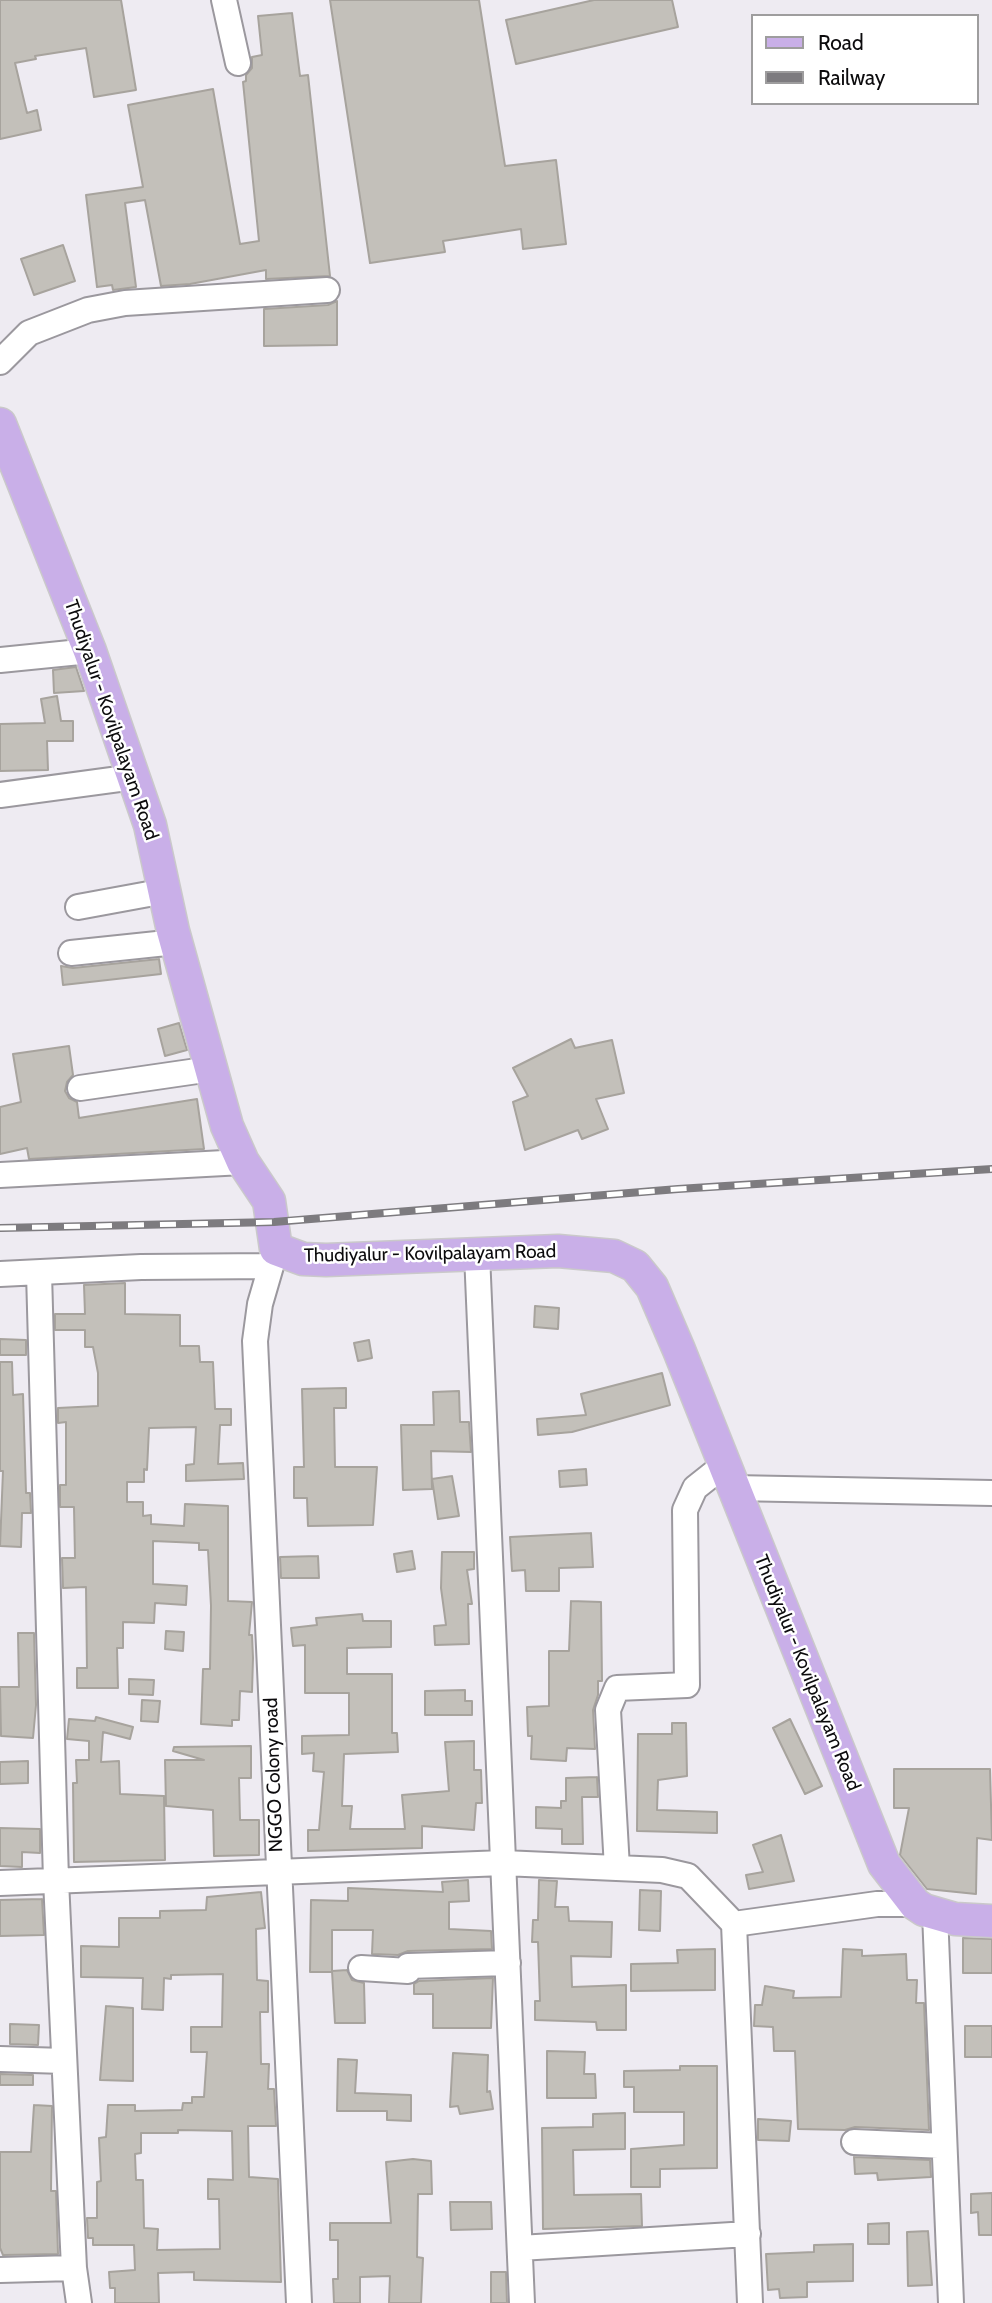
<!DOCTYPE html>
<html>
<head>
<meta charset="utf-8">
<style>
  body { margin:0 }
  #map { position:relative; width:992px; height:2303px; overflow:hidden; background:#eeebf2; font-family:Cabin,sans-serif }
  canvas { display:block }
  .legend { position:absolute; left:751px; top:14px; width:228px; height:91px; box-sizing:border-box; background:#fff; border:2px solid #9e9d9e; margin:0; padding:9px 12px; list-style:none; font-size:21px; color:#0c0b0d }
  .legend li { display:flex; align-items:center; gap:14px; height:35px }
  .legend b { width:35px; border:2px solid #9e9d9e }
</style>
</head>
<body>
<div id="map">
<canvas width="992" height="2303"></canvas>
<ul class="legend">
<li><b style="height:9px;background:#c9afe8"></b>Road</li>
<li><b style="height:9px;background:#7d7b7f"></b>Railway</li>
</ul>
</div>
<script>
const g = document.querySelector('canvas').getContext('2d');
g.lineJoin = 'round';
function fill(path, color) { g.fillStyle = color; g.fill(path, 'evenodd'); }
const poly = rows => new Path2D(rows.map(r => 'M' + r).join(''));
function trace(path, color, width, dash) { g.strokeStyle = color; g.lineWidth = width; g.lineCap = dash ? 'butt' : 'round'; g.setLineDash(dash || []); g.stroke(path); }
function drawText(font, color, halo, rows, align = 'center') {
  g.font = font + ' Cabin,sans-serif'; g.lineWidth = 5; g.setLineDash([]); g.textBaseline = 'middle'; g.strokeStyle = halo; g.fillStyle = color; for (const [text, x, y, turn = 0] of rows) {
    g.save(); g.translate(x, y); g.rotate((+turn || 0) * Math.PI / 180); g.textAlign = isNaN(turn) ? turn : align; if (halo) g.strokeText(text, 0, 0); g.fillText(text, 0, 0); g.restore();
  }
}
const building = poly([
  [0,0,121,0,136,90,94,97,86,48,35,56,36,59,15,63,27,113,37,110,41,130,0,139,0,0],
  [330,0,479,0,505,166,556,160,566,244,523,249,521,229,443,241,445,252,370,263,330,0],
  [594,0,672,0,678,27,516,64,506,20,594,0],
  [292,13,300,76,308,75,330,276,266,279,266,270,190,284,161,286,145,200,125,203,136,287,113,290,112,285,97,287,86,195,143,187,128,105,213,89,240,244,259,241,243,82,246,81,246,75,252,68,252,57,262,55,258,16,292,13],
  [63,245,75,281,34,295,21,259,63,245],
  [337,301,337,345,264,346,264,309,328,305,337,301],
  [76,667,84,691,54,693,53,670,76,667],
  [57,696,61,721,73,721,73,741,47,741,48,770,0,771,0,724,45,723,41,699,57,696],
  [159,959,161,974,63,985,61,966,73,968,159,959],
  [179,1023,187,1050,165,1056,158,1029,179,1023],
  [571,1039,575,1048,612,1040,624,1093,596,1099,608,1129,582,1139,578,1130,525,1150,513,1102,528,1096,513,1068,571,1039],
  [69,1046,73,1075,67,1082,65,1091,69,1098,77,1102,79,1118,197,1099,204,1149,29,1159,27,1148,0,1154,0,1107,21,1102,13,1054,69,1046],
  [125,1283,125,1314,180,1315,180,1346,199,1346,200,1362,213,1362,215,1409,231,1409,231,1425,220,1425,218,1464,243,1463,244,1479,186,1481,186,1465,194,1464,196,1427,149,1428,147,1470,144,1469,144,1482,127,1482,127,1502,143,1502,143,1516,151,1515,151,1524,184,1526,185,1504,228,1506,228,1601,252,1602,249,1635,252,1635,253,1658,252,1692,240,1691,239,1720,232,1720,232,1726,201,1724,203,1669,210,1669,211,1606,208,1550,199,1550,199,1543,153,1541,153,1584,187,1586,186,1605,155,1603,154,1623,123,1622,123,1648,117,1648,118,1688,77,1688,77,1668,87,1668,86,1587,63,1588,62,1558,75,1558,74,1507,60,1507,60,1485,66,1485,66,1422,58,1423,58,1408,98,1406,98,1373,93,1347,85,1347,85,1330,55,1330,55,1314,85,1314,84,1285,125,1283],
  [535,1306,559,1308,558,1329,534,1327,535,1306],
  [0,1339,26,1340,26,1355,0,1355,0,1339],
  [369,1340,372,1358,358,1361,354,1343,369,1340],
  [0,1362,12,1362,13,1395,23,1394,26,1493,30,1493,31,1513,22,1513,21,1547,0,1546,3,1471,0,1471,0,1362],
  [662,1373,670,1405,572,1432,538,1435,537,1419,586,1415,581,1394,662,1373],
  [346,1388,346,1408,334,1408,335,1467,377,1467,373,1525,308,1526,307,1498,294,1498,294,1467,304,1467,302,1389,346,1388],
  [459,1391,460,1422,469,1422,471,1452,431,1451,432,1489,403,1490,401,1425,434,1425,433,1392,459,1391],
  [586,1469,587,1485,560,1487,559,1471,586,1469],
  [452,1476,459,1516,438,1519,432,1479,452,1476],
  [591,1533,593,1567,559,1568,559,1591,526,1591,525,1570,512,1571,510,1537,591,1533],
  [412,1551,415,1569,397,1572,394,1554,412,1551],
  [442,1552,474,1552,474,1569,467,1570,472,1604,468,1604,469,1644,435,1645,434,1626,446,1625,441,1588,442,1552],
  [318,1556,319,1578,281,1578,280,1557,318,1556],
  [571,1601,601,1602,602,1681,598,1681,598,1695,593,1710,595,1749,567,1748,566,1761,531,1759,532,1736,528,1736,527,1707,549,1706,549,1651,569,1651,571,1601],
  [362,1614,363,1621,391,1621,391,1647,347,1648,347,1674,392,1674,392,1733,397,1733,398,1752,344,1754,342,1806,352,1806,350,1829,405,1829,402,1795,449,1791,445,1742,474,1741,474,1770,481,1770,482,1803,476,1803,474,1830,422,1826,422,1848,308,1851,308,1830,319,1830,324,1772,313,1771,314,1753,302,1754,302,1736,349,1735,349,1693,305,1693,305,1645,293,1646,291,1628,317,1625,316,1618,362,1614],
  [166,1631,184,1632,183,1651,165,1649,166,1631],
  [18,1633,34,1633,36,1705,33,1738,1,1736,0,1687,19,1687,18,1633],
  [129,1679,154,1680,153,1695,129,1694,129,1679],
  [465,1690,465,1701,472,1701,472,1715,425,1715,425,1691,465,1690],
  [142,1700,160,1701,158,1722,141,1721,142,1700],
  [96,1717,133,1727,130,1739,103,1732,101,1762,119,1761,120,1794,164,1796,165,1860,74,1862,73,1783,77,1783,76,1760,89,1760,89,1741,67,1739,69,1719,95,1721,96,1717],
  [790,1719,822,1786,805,1794,773,1728,790,1719],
  [672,1723,686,1723,687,1776,658,1780,657,1810,717,1812,717,1833,637,1831,638,1734,672,1734,672,1723],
  [251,1746,251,1778,239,1778,240,1820,259,1820,259,1855,214,1856,213,1810,166,1806,165,1760,204,1760,173,1751,174,1747,251,1746],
  [28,1761,28,1783,0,1784,0,1762,28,1761],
  [894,1769,990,1769,992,1840,977,1838,976,1894,927,1889,900,1855,909,1808,894,1808,894,1769],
  [597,1777,598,1797,582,1797,583,1844,562,1844,562,1829,536,1828,536,1807,561,1808,561,1801,566,1801,566,1778,597,1777],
  [0,1828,40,1829,40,1853,22,1852,22,1867,0,1866,0,1828],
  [781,1835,794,1881,749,1889,746,1875,763,1872,753,1845,781,1835],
  [468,1880,469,1901,449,1902,449,1929,491,1931,492,1949,408,1951,398,1955,372,1954,373,1930,332,1930,332,1972,310,1972,311,1900,348,1901,348,1888,443,1892,442,1882,468,1880],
  [539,1880,557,1881,555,1907,568,1907,569,1921,612,1922,611,1957,571,1956,572,1987,626,1985,626,2030,597,2030,596,2022,535,2020,535,2001,540,2001,538,1942,532,1942,533,1920,538,1920,539,1880],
  [640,1890,661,1891,660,1931,639,1930,640,1890],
  [261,1892,265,1928,256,1929,257,1980,268,1981,268,2012,260,2012,261,2064,269,2064,268,2089,274,2089,276,2126,248,2126,249,2177,278,2179,281,2282,194,2280,194,2272,158,2273,159,2303,115,2303,115,2288,110,2288,109,2272,135,2270,134,2245,93,2245,93,2238,88,2238,87,2218,97,2218,97,2182,101,2181,99,2138,106,2137,108,2105,135,2105,135,2111,182,2110,183,2103,192,2103,192,2097,204,2097,207,2052,191,2052,191,2027,222,2027,223,1974,171,1975,171,1979,164,1978,163,2010,142,2009,143,1978,81,1977,81,1946,119,1947,119,1918,160,1918,160,1911,206,1910,207,1897,261,1892],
  [178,2130,232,2131,233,2180,208,2179,208,2199,219,2199,220,2249,157,2250,158,2229,144,2228,143,2180,136,2180,135,2154,141,2153,141,2133,178,2133,178,2130],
  [42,1899,44,1935,0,1936,0,1900,42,1899],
  [963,1938,992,1939,992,1973,963,1973,963,1938],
  [715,1949,715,1990,631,1991,631,1964,678,1963,677,1950,715,1949],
  [843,1949,862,1950,862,1956,906,1954,907,1980,917,1980,916,2003,924,2003,929,2130,855,2127,845,2130,798,2129,795,2051,774,2051,773,2027,754,2026,755,2005,762,2005,765,1986,794,1991,793,1998,841,1997,843,1949],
  [347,1970,352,1980,364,1983,365,2023,335,2023,332,1971,347,1970],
  [493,1978,491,2028,433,2028,433,1994,414,1994,414,1984,419,1981,493,1978],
  [106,2006,133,2008,133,2081,100,2080,106,2006],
  [10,2024,39,2025,38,2045,10,2044,10,2024],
  [965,2026,992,2026,992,2057,965,2057,965,2026],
  [547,2051,585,2052,584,2074,595,2074,596,2098,547,2098,547,2051],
  [453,2053,488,2055,487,2092,490,2091,493,2109,460,2114,458,2106,450,2107,453,2053],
  [338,2059,357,2060,355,2093,411,2095,411,2121,387,2120,387,2111,337,2111,338,2059],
  [680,2066,717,2066,717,2168,660,2169,660,2187,631,2187,631,2149,684,2145,684,2112,634,2112,634,2087,624,2087,624,2071,680,2070,680,2066],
  [0,2074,33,2075,33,2085,0,2085,0,2074],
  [34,2105,52,2106,51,2191,56,2191,58,2254,3,2255,0,2248,0,2152,31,2152,34,2105],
  [625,2113,625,2149,573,2150,574,2195,641,2194,642,2226,543,2229,542,2128,593,2127,593,2114,625,2113],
  [758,2119,791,2121,789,2141,758,2140,758,2119],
  [854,2157,930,2160,931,2177,878,2180,877,2173,855,2174,854,2157],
  [413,2159,431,2161,432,2194,418,2194,417,2257,423,2258,421,2303,389,2303,390,2276,360,2277,360,2303,334,2303,333,2279,338,2279,338,2240,330,2240,330,2223,391,2223,386,2162,413,2159],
  [992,2193,992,2235,979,2235,978,2212,971,2213,971,2194,992,2193],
  [450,2202,491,2202,492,2229,451,2230,450,2202],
  [889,2223,889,2244,868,2244,868,2224,889,2223],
  [928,2231,932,2285,908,2286,907,2232,928,2231],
  [853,2244,853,2281,807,2282,807,2297,780,2298,779,2289,768,2290,766,2254,814,2252,814,2245,853,2244],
  [491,2272,506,2272,507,2303,491,2303,491,2272]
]);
const minor = poly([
  [224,0,238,63],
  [0,362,29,333,88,310,125,303,327,290],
  [0,660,90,651],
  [0,795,134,777],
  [78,907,165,891],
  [71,953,176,942],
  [80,1088,211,1069],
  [0,1175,243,1162],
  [276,1249,260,1304,255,1341,299,2303],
  [477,1254,522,2303],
  [39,1273,56,1880,74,2268,79,2303],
  [0,1274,141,1267,271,1266],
  [733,1488,992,1493],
  [617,1868,608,1710,617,1688,687,1685,685,1510,695,1488,724,1465],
  [0,1883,503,1863,662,1870,688,1876,734,1924,877,1904,915,1904],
  [935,1913,951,2303],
  [734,1924,750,2303],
  [361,1968,408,1971,408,1966,508,1963],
  [0,2059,64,2061],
  [854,2142,944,2146],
  [520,2248,748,2234],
  [0,2270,74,2268]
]);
const major = poly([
  [0,424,90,651,150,825,173,931,227,1126,243,1162,269,1201,276,1249,303,1259,326,1260,558,1251,614,1256,635,1266,652,1287,679,1350,884,1864,915,1904,924,1910,955,1919,992,1921]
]);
const rail = poly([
  [0,1228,274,1222,678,1189,992,1169]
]);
const streetNames = [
  ["Thudiyalur - Kovilpalayam Road",111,720,71],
  ["Thudiyalur - Kovilpalayam Road",430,1254,-1],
  ["Thudiyalur - Kovilpalayam Road",807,1673,68],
  ["NGGO Colony road",274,1775,-92]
];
fill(building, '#c3c0ba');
trace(building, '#a7a39d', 2);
trace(minor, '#9b989e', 28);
trace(major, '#cac9ca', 35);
trace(minor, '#fff', 24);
trace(major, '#c9afe8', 32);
trace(rail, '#7d7b7f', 8);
trace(rail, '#fff', 5, [16]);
drawText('19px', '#0c0b0d', '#fff', streetNames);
</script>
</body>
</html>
